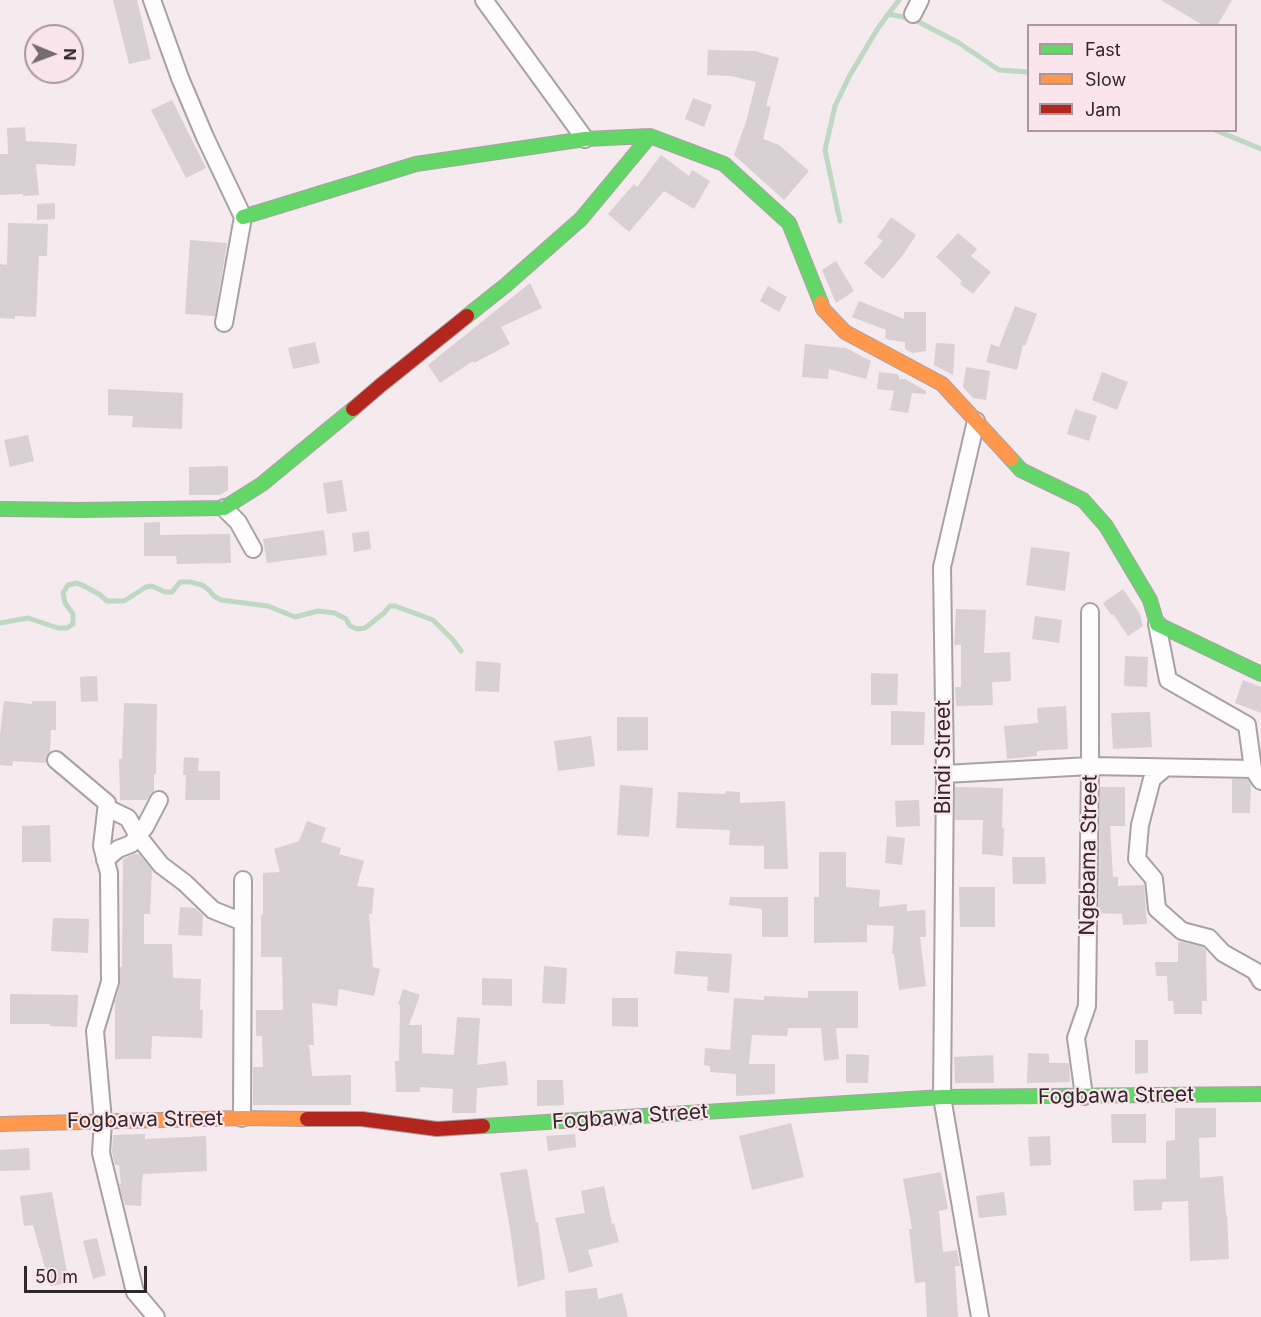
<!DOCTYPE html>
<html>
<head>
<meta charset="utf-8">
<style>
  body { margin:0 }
  #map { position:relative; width:1261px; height:1317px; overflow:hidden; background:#f5eaed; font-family:Inter,sans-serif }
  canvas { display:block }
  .legend { position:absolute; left:1027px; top:24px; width:210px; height:108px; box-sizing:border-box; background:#fae5ec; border:2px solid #a9999f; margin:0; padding:8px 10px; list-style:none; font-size:18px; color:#30282b }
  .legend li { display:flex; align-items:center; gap:12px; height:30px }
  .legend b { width:30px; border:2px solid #a9999f }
  .north { position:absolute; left:24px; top:24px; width:60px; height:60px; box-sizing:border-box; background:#fae5ec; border:2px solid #a9999f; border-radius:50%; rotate:91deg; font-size:16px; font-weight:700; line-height:24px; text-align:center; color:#30282b }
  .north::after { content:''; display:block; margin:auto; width:21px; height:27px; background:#756c6f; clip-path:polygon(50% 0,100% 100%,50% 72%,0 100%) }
  .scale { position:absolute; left:24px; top:1266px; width:123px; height:27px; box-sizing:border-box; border:3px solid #30282b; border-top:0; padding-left:8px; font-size:18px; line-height:21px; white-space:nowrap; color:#30282b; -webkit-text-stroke:4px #fae5ec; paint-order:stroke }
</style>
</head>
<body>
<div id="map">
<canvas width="1261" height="1317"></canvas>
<ul class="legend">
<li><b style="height:8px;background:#63d668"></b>Fast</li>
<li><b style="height:8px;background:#ff974d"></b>Slow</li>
<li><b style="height:8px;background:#b3261e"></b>Jam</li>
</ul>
<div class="north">N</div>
<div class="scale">50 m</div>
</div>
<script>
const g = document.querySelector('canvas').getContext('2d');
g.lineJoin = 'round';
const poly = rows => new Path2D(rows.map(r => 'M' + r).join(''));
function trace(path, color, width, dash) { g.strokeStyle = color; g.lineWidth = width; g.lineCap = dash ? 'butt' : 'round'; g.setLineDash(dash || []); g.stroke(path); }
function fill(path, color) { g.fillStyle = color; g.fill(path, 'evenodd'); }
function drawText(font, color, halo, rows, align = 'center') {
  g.font = font + ' Inter,sans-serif'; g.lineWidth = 4.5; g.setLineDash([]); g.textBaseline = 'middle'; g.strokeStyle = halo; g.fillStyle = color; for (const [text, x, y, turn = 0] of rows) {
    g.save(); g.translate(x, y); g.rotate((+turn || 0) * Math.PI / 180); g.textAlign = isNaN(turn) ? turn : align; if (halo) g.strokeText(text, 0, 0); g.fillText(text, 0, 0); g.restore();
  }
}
const stream = poly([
  [888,14,913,19,959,43,999,70,1028,72],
  [1215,130,1261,149],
  [840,221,825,150,835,106,850,75,878,28,899,0],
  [0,623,28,618,58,628,67,628,73,624,73,614,65,603,63,593,68,585,77,583,84,586,99,594,107,601,124,601,146,587,152,586,165,592,172,592,180,582,190,582,202,585,209,590,214,596,221,600,268,606,295,617,318,611,335,613,346,619,350,626,357,629,365,628,384,613,390,606,395,606,433,620,453,640,461,651]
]);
const building = poly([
  [113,0,137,0,151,59,129,64],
  [1161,0,1232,0,1217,26,1204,26],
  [708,50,755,51,779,58,766,106,771,107,763,139,779,145,809,171,784,200,734,155,746,122,756,82,731,76,707,75],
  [693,98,712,105,704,127,685,119],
  [172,100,206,168,186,178,151,110],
  [25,127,26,141,77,144,75,166,36,164,39,195,23,196,23,194,0,195,0,154,8,154,7,128],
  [661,155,689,176,692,170,710,181,694,209,664,191,629,232,608,214,634,184,637,187],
  [55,203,55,219,37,220,37,204],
  [891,217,916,235,903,255,883,279,864,263,883,241,877,237],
  [8,223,48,224,47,256,39,256,36,317,15,316,15,319,0,318,0,264,7,265],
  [958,233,977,249,971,256,991,272,973,294,960,284,962,281,936,257],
  [190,240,227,243,215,316,185,314],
  [836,261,854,291,836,303,822,270],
  [530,283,542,308,501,327,510,344,474,363,473,361,440,383,428,365],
  [768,286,787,297,779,312,760,301],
  [859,301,904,319,904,312,926,312,926,351,912,353,905,349,905,342,889,340,885,338,886,330,852,317],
  [1015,306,1037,314,1025,346,1023,345,1017,370,986,362,991,344,999,347],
  [315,342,320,363,293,369,288,348],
  [936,343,955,344,953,375,934,365],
  [805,344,844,348,844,347,871,361,866,379,829,369,828,379,802,377],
  [966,367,990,371,986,400,973,398,963,387],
  [879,372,896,374,899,376,899,379,905,379,926,391,926,394,912,393,908,413,890,410,894,391,877,389],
  [1102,372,1128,382,1117,410,1092,400],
  [108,389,183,393,182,429,132,427,133,416,108,415],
  [1075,409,1097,416,1089,441,1067,434],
  [28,435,34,461,10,467,4,440],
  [228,466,228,490,220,495,189,495,189,467],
  [342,480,347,511,327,514,323,483],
  [160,522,160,535,230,534,231,563,177,564,176,556,144,556,144,523],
  [324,530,327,555,267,563,263,539],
  [369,531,371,549,354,552,352,533],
  [1031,547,1070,552,1065,591,1026,585],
  [1123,589,1140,614,1143,626,1128,636,1113,614,1111,615,1103,603],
  [956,609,986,610,984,653,1010,652,1011,681,992,682,993,705,956,706,955,687,961,687,961,645,954,645],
  [1035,616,1062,620,1059,643,1032,639],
  [1125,656,1148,657,1147,687,1124,686],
  [476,661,501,663,499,692,475,691],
  [871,673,898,674,897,705,871,705],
  [97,676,98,701,81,702,80,677],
  [1243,680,1261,687,1261,713,1235,703],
  [4,701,32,704,32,701,56,701,56,730,51,730,50,751,46,758,46,763,13,761,12,766,0,765,0,735],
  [124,703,157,704,156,774,154,774,154,791,147,800,120,800,119,759,122,759],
  [1066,706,1068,749,1037,751,1037,756,1007,759,1004,726,1038,723,1037,708],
  [891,711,925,712,924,745,891,745],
  [1150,712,1152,747,1113,749,1111,713],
  [617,717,648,717,648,750,617,751],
  [591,736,595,766,558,771,554,741],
  [184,757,199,758,198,771,220,771,220,800,185,800,186,775,183,775],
  [1232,779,1247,779,1251,784,1250,813,1232,813],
  [620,785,653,788,649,837,617,835],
  [955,787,1003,788,1002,828,1004,828,1003,856,982,854,983,820,955,820],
  [1100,787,1125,787,1125,826,1110,826,1113,877,1118,877,1118,886,1144,885,1147,924,1123,925,1122,914,1099,913],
  [726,791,740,792,740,803,785,801,788,869,764,869,764,846,729,845,730,830,676,828,678,792,725,794],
  [919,800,920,826,896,827,895,801],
  [307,821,326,828,321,842,341,848,339,854,364,861,357,886,374,888,372,914,369,914,373,967,380,969,374,996,339,989,337,1006,312,1003,314,1045,309,1045,312,1076,351,1075,351,1105,253,1105,253,1067,263,1067,262,1036,256,1036,256,1010,283,1010,282,957,261,957,261,915,263,915,263,873,280,872,274,849,299,841],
  [50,825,51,862,22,862,22,826],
  [887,836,905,838,902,865,885,863],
  [819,852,846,852,846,887,880,890,879,907,907,904,907,911,925,910,926,937,920,937,926,986,899,990,894,954,892,954,894,926,867,925,867,942,814,943,814,897,819,897],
  [134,854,139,854,152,870,150,914,144,914,144,944,172,944,173,978,201,979,200,1010,203,1010,202,1038,152,1036,151,1059,115,1059,115,1001,120,985,120,967,122,967,123,859],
  [1012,857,1045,857,1046,884,1013,884],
  [959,887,995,887,995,927,960,927],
  [730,897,788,897,788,937,762,937,762,909,729,905],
  [180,907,195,908,203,915,202,936,178,935],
  [53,918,89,919,88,953,51,951],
  [1178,942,1182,942,1203,947,1206,950,1207,1001,1202,1001,1202,1014,1174,1014,1173,1001,1168,1001,1167,976,1156,976,1155,962,1178,962],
  [676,951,732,954,729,993,707,991,708,977,674,974],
  [544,966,567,968,565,1004,542,1003],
  [482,978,512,979,512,1006,482,1005],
  [403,989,420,995,409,1025,422,1025,422,1053,454,1055,457,1017,480,1018,477,1065,506,1061,508,1085,477,1088,476,1113,452,1113,453,1089,420,1087,420,1092,396,1092,395,1061,399,1061,400,1005,398,1004],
  [808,991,858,991,858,1028,836,1028,839,1059,824,1061,821,1028,788,1028,787,1036,752,1035,749,1064,775,1064,775,1094,736,1096,736,1074,710,1072,710,1066,704,1065,705,1048,730,1050,734,998,764,1000,764,996,808,998],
  [10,994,78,995,77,1027,50,1026,50,1024,10,1024],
  [612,998,638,998,638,1027,612,1026],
  [1135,1040,1148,1040,1148,1073,1135,1074],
  [1028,1053,1049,1054,1049,1063,1069,1063,1070,1082,1027,1083],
  [846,1054,869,1055,868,1083,846,1083],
  [993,1055,994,1083,955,1083,954,1057],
  [537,1080,563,1080,564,1105,537,1106],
  [1175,1108,1216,1108,1216,1137,1199,1138,1200,1178,1223,1176,1226,1215,1227,1215,1229,1259,1190,1261,1188,1201,1162,1202,1162,1210,1134,1211,1133,1180,1166,1179,1166,1141,1175,1140],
  [1111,1114,1146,1114,1146,1143,1112,1143],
  [791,1123,804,1177,752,1190,739,1136],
  [145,1134,145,1139,206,1136,207,1171,143,1174,143,1179,142,1179,141,1206,125,1205,119,1184,121,1184,119,1165,115,1165,112,1152,113,1135],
  [575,1134,576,1147,548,1151,546,1136],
  [1050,1136,1051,1165,1030,1166,1028,1137],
  [29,1148,30,1170,0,1171,0,1150],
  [527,1169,536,1222,538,1222,545,1279,518,1287,510,1229,500,1173],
  [941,1172,948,1209,939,1211,943,1252,957,1250,960,1266,955,1266,958,1317,927,1317,925,1282,915,1283,909,1229,912,1229,903,1179],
  [604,1186,612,1224,614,1223,619,1242,588,1250,593,1266,569,1273,555,1218,585,1213,581,1191],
  [52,1192,69,1283,50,1286,33,1225,24,1226,20,1196],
  [1004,1192,1007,1215,979,1218,976,1196],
  [97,1238,106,1275,93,1279,83,1241],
  [597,1288,598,1299,622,1293,628,1317,566,1317,565,1291]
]);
const street = poly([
  [152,0,180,78,205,137,243,217,224,323],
  [484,0,585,139],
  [913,14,920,0],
  [976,421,942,567,945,774,942,1097,980,1317],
  [224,508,238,522,253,549],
  [1157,624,1168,680,1247,725,1253,769,1261,781],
  [56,760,107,803,102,846,109,873,110,982,95,1031,103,1121,101,1153,135,1292,156,1317],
  [1165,768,1152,779,1140,825,1137,859,1154,879,1157,909,1182,931,1209,938,1223,953,1255,971,1261,981],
  [945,774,1090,766,1253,769],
  [107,808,128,818,138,836,161,865,185,883,213,910,243,922],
  [105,860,118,849,131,844,145,827,159,800],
  [1084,1096,1076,1038,1087,1006,1090,766,1090,612],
  [242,1118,243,880]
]);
const fast = poly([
  [243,217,416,164,585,139,650,136,724,164,789,223,821,303],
  [467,316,506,285,581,219,650,136],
  [1011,459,1021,470,1083,500,1106,526,1150,600,1157,624,1261,674],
  [0,509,79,510,224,508,262,484,353,409],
  [483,1126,942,1097,1261,1094]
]);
const slow = poly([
  [821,303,823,309,845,332,942,384,1011,459],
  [0,1124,242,1118,307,1119]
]);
const jam = poly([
  [353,409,381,385,467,316],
  [307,1119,362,1119,437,1129,483,1126]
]);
const streetNames = [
  ["Bindi Street",944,757,-90],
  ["Ngebama Street",1089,855,-89],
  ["Fogbawa Street",1116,1096,-1],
  ["Fogbawa Street",630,1117,-4],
  ["Fogbawa Street",145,1120,-1]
];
trace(stream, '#bed8c2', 5);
fill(building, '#d8d0d2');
trace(street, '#aaa1a4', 20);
trace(fast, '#aaa1a4', 16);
trace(slow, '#aaa1a4', 16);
trace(jam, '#aaa1a4', 16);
trace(street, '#fefcfc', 16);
trace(fast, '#63d668', 14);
trace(slow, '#ff974d', 14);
trace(jam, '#b3261e', 14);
drawText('21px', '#30282b', '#fae5ec', streetNames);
</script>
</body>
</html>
